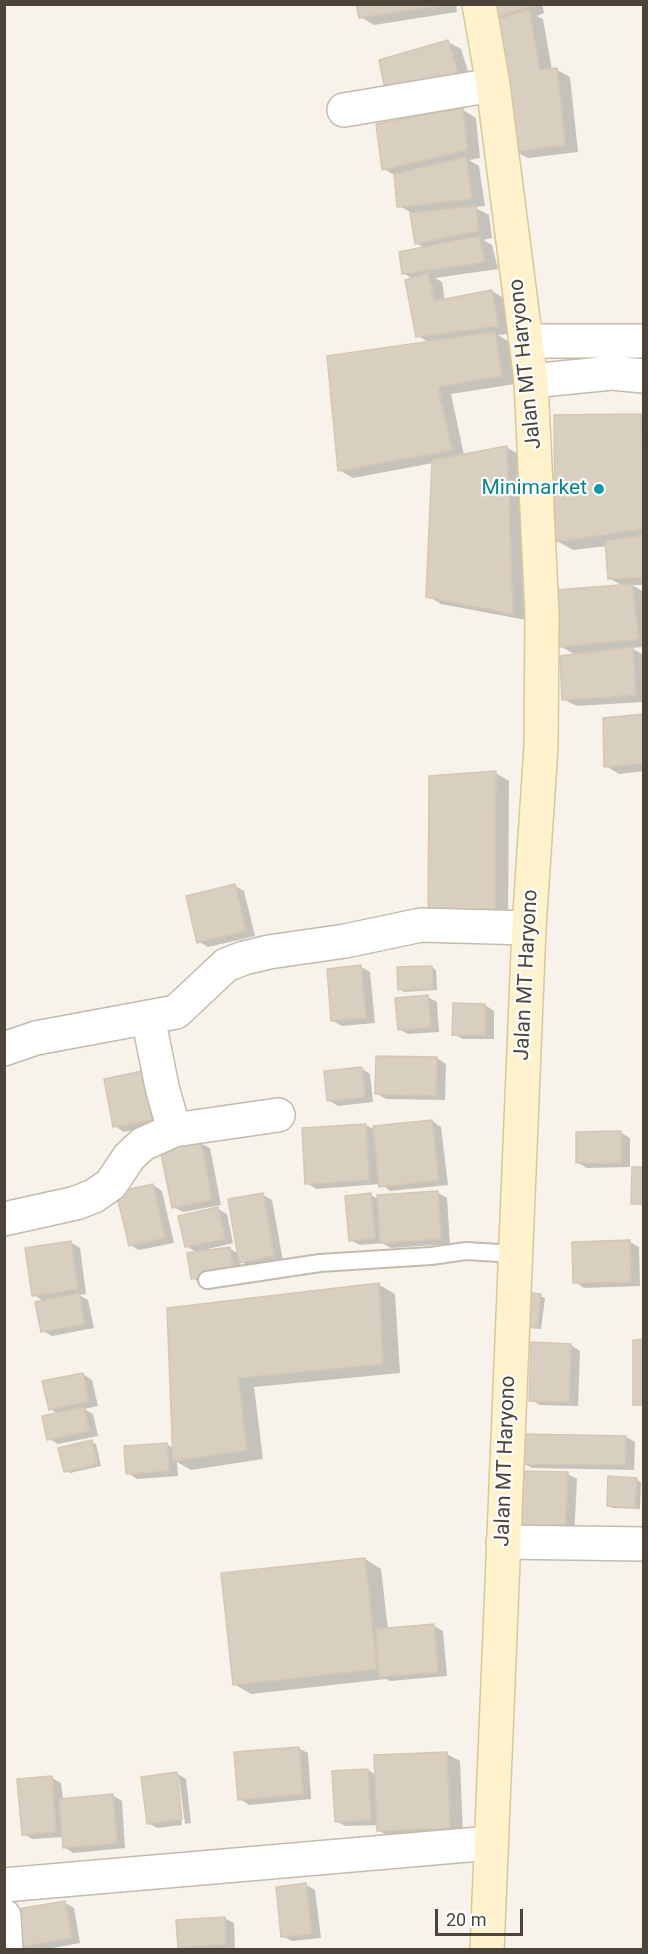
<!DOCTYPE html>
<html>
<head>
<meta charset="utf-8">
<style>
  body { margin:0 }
  #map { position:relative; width:648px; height:1954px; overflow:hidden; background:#f7f3eb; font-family:Roboto,sans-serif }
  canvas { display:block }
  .frame { position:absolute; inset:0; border:6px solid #4c4438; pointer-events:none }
  .scale { position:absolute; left:435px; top:1909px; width:88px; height:27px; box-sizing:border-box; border:3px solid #4c4438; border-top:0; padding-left:8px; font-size:18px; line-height:21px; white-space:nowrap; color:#4c4438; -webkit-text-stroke:4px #fff; paint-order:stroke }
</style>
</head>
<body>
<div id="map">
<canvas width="648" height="1954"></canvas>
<div class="frame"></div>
<div class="scale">20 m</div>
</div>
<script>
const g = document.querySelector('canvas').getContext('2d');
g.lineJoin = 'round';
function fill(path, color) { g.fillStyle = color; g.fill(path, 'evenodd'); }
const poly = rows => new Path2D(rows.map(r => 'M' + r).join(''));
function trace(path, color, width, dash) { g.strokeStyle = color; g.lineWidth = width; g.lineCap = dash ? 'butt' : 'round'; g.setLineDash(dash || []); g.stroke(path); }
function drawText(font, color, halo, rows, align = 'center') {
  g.font = font + ' Roboto,sans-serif'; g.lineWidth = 4.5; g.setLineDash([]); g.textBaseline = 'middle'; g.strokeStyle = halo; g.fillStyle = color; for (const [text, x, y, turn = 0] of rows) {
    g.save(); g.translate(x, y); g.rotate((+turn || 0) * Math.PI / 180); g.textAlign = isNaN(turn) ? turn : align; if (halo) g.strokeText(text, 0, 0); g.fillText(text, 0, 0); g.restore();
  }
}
const shadow = poly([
  [358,4,456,4,457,12,374,25,361,17],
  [492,4,542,4,544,13,537,16,543,19,552,70,557,70,570,77,578,152,528,158,515,151],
  [448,42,461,49,473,87,380,61],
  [463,110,476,118,480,158,469,160,479,166,485,206,474,207,489,215,492,238,483,240,492,245,498,269,435,278,442,282,445,300,492,291,505,299,511,334,498,335,508,341,515,384,451,394,464,455,506,447,520,455,526,620,441,604,428,596,433,463,353,478,339,470,430,343,418,336,413,279,403,273,424,248,416,243,412,213,399,206,396,176,384,169],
  [641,415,644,417,644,585,632,585,644,592,644,647,631,648,644,655,644,702,577,706,563,699,576,655,560,646,623,586,609,578,607,546,573,550,557,541],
  [644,716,644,771,619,774,606,766],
  [496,773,509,781,508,926,443,926],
  [235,886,244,891,255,936,208,947,199,942],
  [361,967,370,972,375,1023,342,1026,333,1021],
  [432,967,436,970,437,990,404,992,399,989],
  [428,997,437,1002,439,1032,408,1034,399,1029],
  [485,1005,494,1011,494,1039,463,1039,453,1034],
  [437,1058,446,1064,445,1100,386,1099,377,1094],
  [361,1068,370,1074,373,1102,338,1106,328,1100],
  [142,1073,161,1124,124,1132,115,1126],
  [432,1121,441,1127,448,1185,390,1191,381,1184,316,1189,307,1183,366,1125,375,1130],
  [620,1132,630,1138,630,1167,587,1168,578,1163],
  [200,1143,210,1148,221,1205,183,1212,173,1207],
  [153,1185,162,1191,174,1243,139,1250,130,1245],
  [437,1192,447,1198,450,1244,391,1248,382,1243,360,1245,350,1240,371,1195,378,1199],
  [263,1195,272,1200,283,1261,250,1267,240,1261,242,1277,201,1283,192,1278,198,1253,186,1246,218,1209,227,1214,233,1243,208,1249,208,1251,229,1248,239,1254],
  [70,1242,80,1248,86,1294,79,1295,88,1300,94,1328,52,1336,43,1331,45,1302,34,1295],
  [630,1242,639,1247,640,1286,584,1288,575,1282],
  [378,1284,395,1294,400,1373,254,1387,263,1459,191,1470,177,1462,178,1476,137,1479,128,1473,167,1444,174,1449,168,1309],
  [540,1296,545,1298,541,1329,524,1327],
  [533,1344,571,1345,580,1351,578,1406,540,1405,531,1400],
  [83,1374,92,1380,98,1406,84,1409,93,1414,98,1436,58,1444,49,1439,59,1414,50,1409],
  [626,1437,635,1442,634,1470,532,1468,523,1463],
  [91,1442,96,1444,101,1466,70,1473,65,1471],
  [520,1472,568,1474,577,1479,574,1538],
  [610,1478,637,1480,641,1482,640,1509,612,1508,608,1505],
  [365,1559,381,1569,388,1630,434,1626,443,1631,447,1676,390,1681,386,1679,251,1694,234,1684],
  [298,1748,308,1753,311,1799,249,1805,240,1799],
  [447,1754,460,1761,463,1835,392,1838,378,1830,378,1825,345,1826,336,1821,368,1770,376,1775],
  [176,1773,186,1779,191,1823,185,1824,179,1778,176,1778,182,1825,157,1828,148,1823],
  [52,1778,61,1783,63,1800,112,1795,122,1801,125,1848,73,1853,64,1847,63,1837,33,1839,23,1834],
  [306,1885,315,1890,321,1938,292,1941,282,1936],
  [65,1903,74,1908,80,1943,42,1950,26,1950,20,1946],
  [224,1918,234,1923,235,1949,184,1950,179,1947]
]);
const building = poly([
  [356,4,444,4,444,5,359,18,356,4],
  [491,4,531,4,531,6,493,18,491,4],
  [529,9,540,70,557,68,565,145,513,152,493,21,529,9],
  [448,40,460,80,386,94,379,60,448,40],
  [463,108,467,150,382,170,376,124,463,108],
  [466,157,472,199,397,207,394,174,466,157],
  [476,206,479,231,415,244,410,213,476,206],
  [479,236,485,262,402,274,399,252,479,236],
  [428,273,434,301,492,290,498,326,416,337,405,280,428,273],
  [495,332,502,376,438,387,452,450,338,471,327,356,495,332],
  [641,414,642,449,644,449,644,529,555,542,554,415,641,414],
  [507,446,513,614,426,597,432,460,507,446],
  [644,535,644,577,608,579,605,541,644,535],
  [632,584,639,639,559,647,555,590,632,584],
  [633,647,636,695,562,700,560,656,633,647],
  [643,714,644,763,604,767,603,718,643,714],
  [496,771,495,919,428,919,429,776,496,771],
  [235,884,246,931,197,943,186,896,235,884],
  [361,965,366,1018,331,1021,327,969,361,965],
  [432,966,433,989,398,990,397,967,432,966],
  [428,995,431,1027,398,1030,395,998,428,995],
  [453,1003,485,1004,485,1035,452,1035,453,1003],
  [376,1056,437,1057,436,1096,375,1094,376,1056],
  [362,1067,365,1097,327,1101,324,1071,362,1067],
  [142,1071,152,1120,113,1127,104,1079,142,1071],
  [432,1120,439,1180,379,1187,373,1126,432,1120],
  [366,1124,369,1180,305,1184,302,1128,366,1124],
  [621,1131,621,1163,576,1163,576,1132,621,1131],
  [201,1141,212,1200,172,1208,160,1149,201,1141],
  [632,1167,644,1167,644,1204,631,1204,632,1167],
  [153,1184,165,1238,129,1246,116,1192,153,1184],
  [438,1191,441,1239,380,1243,377,1195,438,1191],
  [263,1193,274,1256,239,1263,228,1199,263,1193],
  [371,1193,375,1238,349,1241,345,1196,371,1193],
  [218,1207,225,1239,185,1247,178,1216,218,1207],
  [630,1240,631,1282,573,1283,572,1242,630,1240],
  [71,1241,78,1289,32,1296,25,1248,71,1241],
  [230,1247,234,1272,191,1279,187,1253,230,1247],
  [379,1283,383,1364,238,1378,247,1450,173,1461,167,1308,379,1283],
  [523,1292,541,1294,537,1328,518,1326,523,1292],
  [79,1293,85,1324,41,1332,35,1302,79,1293],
  [644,1339,644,1405,633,1405,633,1340,644,1339],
  [531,1342,571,1344,569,1402,529,1401,531,1342],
  [83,1373,89,1401,49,1410,42,1381,83,1373],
  [84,1407,89,1431,47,1440,42,1416,84,1407],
  [522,1434,626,1436,625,1465,521,1464,522,1434],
  [92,1440,97,1464,64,1472,58,1448,92,1440],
  [167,1443,169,1471,126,1474,124,1446,167,1443],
  [518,1471,568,1472,565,1533,516,1532,518,1471],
  [608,1476,637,1478,635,1508,607,1506,608,1476],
  [365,1558,377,1669,233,1685,221,1573,365,1558],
  [434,1624,438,1672,379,1677,376,1629,434,1624],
  [299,1747,303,1794,238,1800,234,1752,299,1747],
  [447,1752,450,1828,377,1831,374,1755,447,1752],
  [368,1769,371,1820,335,1822,332,1771,368,1769],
  [177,1772,182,1819,147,1824,141,1777,177,1772],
  [52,1776,56,1832,22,1835,17,1779,52,1776],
  [113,1794,117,1843,63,1848,59,1799,113,1794],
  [306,1883,312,1934,281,1937,276,1887,306,1883],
  [65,1901,72,1938,19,1947,12,1910,65,1901],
  [225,1917,226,1944,178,1948,176,1920,225,1917]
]);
const lane = poly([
  [207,1280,320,1263,431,1256,466,1251,515,1254]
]);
const street = poly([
  [344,110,493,85],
  [526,341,644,341],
  [531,381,612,373,644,376],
  [148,1017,162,1087,174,1130],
  [4,1049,36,1038,176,1012,226,965,244,958,269,952,345,941,421,925,529,928],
  [4,1219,76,1203,94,1196,111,1184,129,1157,143,1144,174,1130,278,1115],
  [503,1542,644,1544],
  [4,1885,491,1843],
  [4,1916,6,1950]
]);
const secondary = poly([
  [479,4,493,85,531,381,542,615,541,747,529,928,487,1950]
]);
const markers = [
  [599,489,6,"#0f9aa8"]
];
const streetNames = [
  ["Jalan MT Haryono",526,364,-96],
  ["Jalan MT Haryono",527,975,-87],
  ["Jalan MT Haryono",506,1461,-88]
];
const cultureNames = [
  ["Minimarket",587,489]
];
fill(shadow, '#0003');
fill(building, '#d9cfc0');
trace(building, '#d5c7b2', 1.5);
trace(lane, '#c3bbad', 20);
trace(street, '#c3bbad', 36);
trace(secondary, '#d9c799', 36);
trace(lane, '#fff', 16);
trace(street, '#fff', 33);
trace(secondary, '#fff2cd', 33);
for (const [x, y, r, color] of markers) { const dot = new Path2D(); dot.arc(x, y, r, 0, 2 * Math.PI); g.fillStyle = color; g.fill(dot); trace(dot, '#fff', 2); }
drawText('21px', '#4c4438', '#fff', streetNames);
drawText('21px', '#0d838f', '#fff', cultureNames, 'right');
</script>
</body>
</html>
